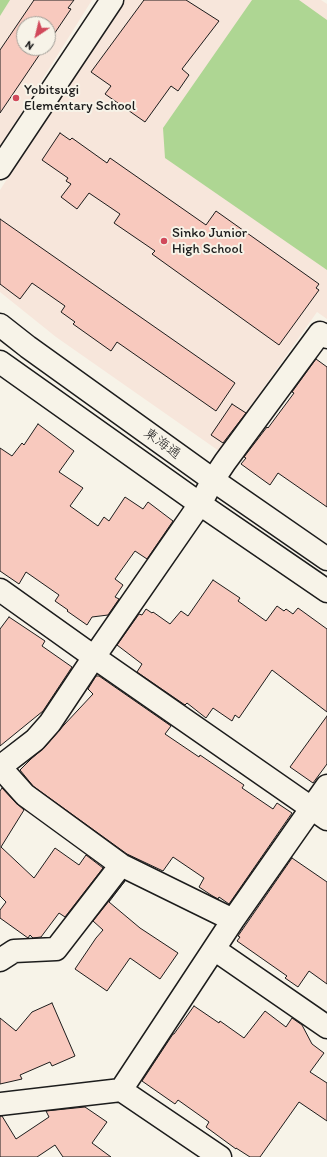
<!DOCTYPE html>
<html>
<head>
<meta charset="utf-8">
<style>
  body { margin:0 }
  #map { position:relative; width:327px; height:1157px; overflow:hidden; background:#f7f3e8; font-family:Itim,sans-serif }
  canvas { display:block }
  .north { position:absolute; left:16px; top:16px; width:40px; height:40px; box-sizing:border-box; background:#f7f3e8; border:1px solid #9f9d96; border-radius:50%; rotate:215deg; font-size:11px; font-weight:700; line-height:16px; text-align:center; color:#1c1c1c }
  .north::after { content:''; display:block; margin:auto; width:14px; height:18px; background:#d1495b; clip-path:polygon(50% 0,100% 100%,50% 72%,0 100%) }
</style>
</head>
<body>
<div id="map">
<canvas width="327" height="1157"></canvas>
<div class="north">N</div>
</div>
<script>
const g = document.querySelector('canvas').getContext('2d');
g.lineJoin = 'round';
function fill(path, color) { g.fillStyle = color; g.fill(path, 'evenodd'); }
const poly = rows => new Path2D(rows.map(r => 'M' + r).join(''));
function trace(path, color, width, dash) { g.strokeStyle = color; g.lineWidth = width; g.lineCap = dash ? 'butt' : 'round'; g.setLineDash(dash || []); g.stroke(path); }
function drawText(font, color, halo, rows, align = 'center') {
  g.font = font + ' Itim,"Klee One",sans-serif'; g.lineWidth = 4; g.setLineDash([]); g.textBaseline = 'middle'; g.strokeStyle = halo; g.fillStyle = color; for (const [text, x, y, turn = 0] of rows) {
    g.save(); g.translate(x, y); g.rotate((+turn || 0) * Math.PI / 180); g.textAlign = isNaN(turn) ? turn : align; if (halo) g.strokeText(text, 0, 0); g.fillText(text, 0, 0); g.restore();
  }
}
const built = poly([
  [0,0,92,0,0,147],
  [24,24,48,24,48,48,24,48],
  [122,0,321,0,327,4,327,319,317,312,219,451,56,337,0,292,0,190]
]);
const green = poly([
  [0,0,10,0,0,16],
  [252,0,299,0,327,20,327,270,165,158,163,128]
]);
const building = poly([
  [34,0,74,0,68,8,71,9,48,43,48,24,24,24,24,48,44,48,0,113,0,50,34,0],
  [144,0,186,0,219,21,182,69,189,75,178,91,171,86,145,122,105,94,111,86,91,72,144,0],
  [60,133,70,140,72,138,107,163,110,158,206,225,216,211,319,284,316,288,319,290,279,345,152,254,155,251,114,223,120,214,89,193,77,209,61,197,71,184,66,181,68,178,42,160,60,133],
  [0,219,235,383,216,411,117,342,111,351,73,324,75,322,61,312,65,306,32,283,20,299,0,284,0,219],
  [316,359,327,367,327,507,278,473,270,485,241,464,246,458,244,457,267,427,268,428,294,393,292,392,316,359],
  [232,404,246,413,223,443,211,435,232,404],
  [38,424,74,451,59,472,83,488,70,506,98,526,104,517,109,521,125,497,143,509,148,502,173,521,147,559,135,551,115,579,123,585,115,597,119,599,108,615,92,617,87,625,67,611,68,610,55,601,59,595,26,572,19,584,0,571,0,448,12,456,22,443,24,445,38,424],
  [213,580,240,598,238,601,266,621,277,606,284,611,286,609,293,614,298,608,327,629,327,712,272,670,239,718,235,715,232,721,213,708,206,718,187,703,185,705,137,672,142,664,117,645,139,614,142,615,146,609,152,613,153,612,170,624,181,611,188,616,213,580],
  [9,617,45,641,42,646,72,667,43,711,0,746,0,629,9,617],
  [96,676,99,676,171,726,165,734,199,757,200,755,244,785,242,788,273,809,277,803,292,813,229,904,219,897,218,899,211,895,199,887,204,878,173,857,163,871,127,854,33,786,20,770,31,759,44,748,64,725,93,694,88,689,96,676],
  [327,716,327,764,313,783,290,767,327,716],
  [2,788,16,803,24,810,1,847,34,878,55,848,79,865,86,855,103,868,65,917,59,913,41,937,33,938,30,935,28,938,0,918,0,910,6,902,0,896,0,791,2,788],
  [292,858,327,882,327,984,309,971,298,987,285,978,287,976,237,941,240,937,238,936,292,858],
  [125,881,109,902,140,928,178,953,160,979,130,958,107,991,75,969,96,938,103,930,93,921,125,881],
  [52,1003,75,1056,52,1066,50,1062,20,1075,22,1079,0,1084,0,1018,16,1031,32,1012,52,1003],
  [194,1006,219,1023,220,1021,244,1038,265,1011,286,1027,292,1018,302,1025,312,1044,324,1053,310,1072,327,1083,327,1121,299,1102,260,1157,250,1157,236,1148,236,1149,206,1127,209,1122,178,1100,175,1104,142,1081,173,1034,174,1034,194,1006],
  [85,1107,107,1122,92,1143,111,1157,63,1157,55,1145,37,1157,0,1157,0,1116,2,1116,16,1139,49,1117,46,1111,85,1107]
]);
const minor = poly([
  [0,168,112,0],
  [0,590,94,657,327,819],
  [0,767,35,740,50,723,94,657,200,504,213,480,225,462,320,333,327,337],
  [0,767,25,795,121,865,233,920],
  [214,949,327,1027],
  [0,960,14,951,56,949,121,865],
  [121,1090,220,1157],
  [0,1104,121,1090,233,920,327,786]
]);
const major = poly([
  [0,325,28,347,213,480,327,559],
  [0,362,200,504,327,591]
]);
const markers = [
  [16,98,4,"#d1495b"],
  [164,241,4,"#d1495b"]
];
const poiNames = [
  ["Yobitsugi",24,90],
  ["Elementary School",24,106],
  ["Sinko Junior",172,233],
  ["High School",172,249]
];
const streetNames = [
  ["東海通",162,444,36]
];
fill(built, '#f7e6db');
fill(green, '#aed693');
fill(building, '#f8c9be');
trace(building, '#1c1c1c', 1);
trace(minor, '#1c1c1c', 25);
trace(major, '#1c1c1c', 25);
trace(minor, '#f7f3e8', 22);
trace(major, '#f7f3e8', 22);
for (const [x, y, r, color] of markers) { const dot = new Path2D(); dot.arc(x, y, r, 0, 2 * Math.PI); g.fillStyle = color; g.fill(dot); trace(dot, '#f7f3e8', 1.5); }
drawText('14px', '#1c1c1c', '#f7f3e8', poiNames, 'left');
drawText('14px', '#1c1c1c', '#f7f3e8', streetNames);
</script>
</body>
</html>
